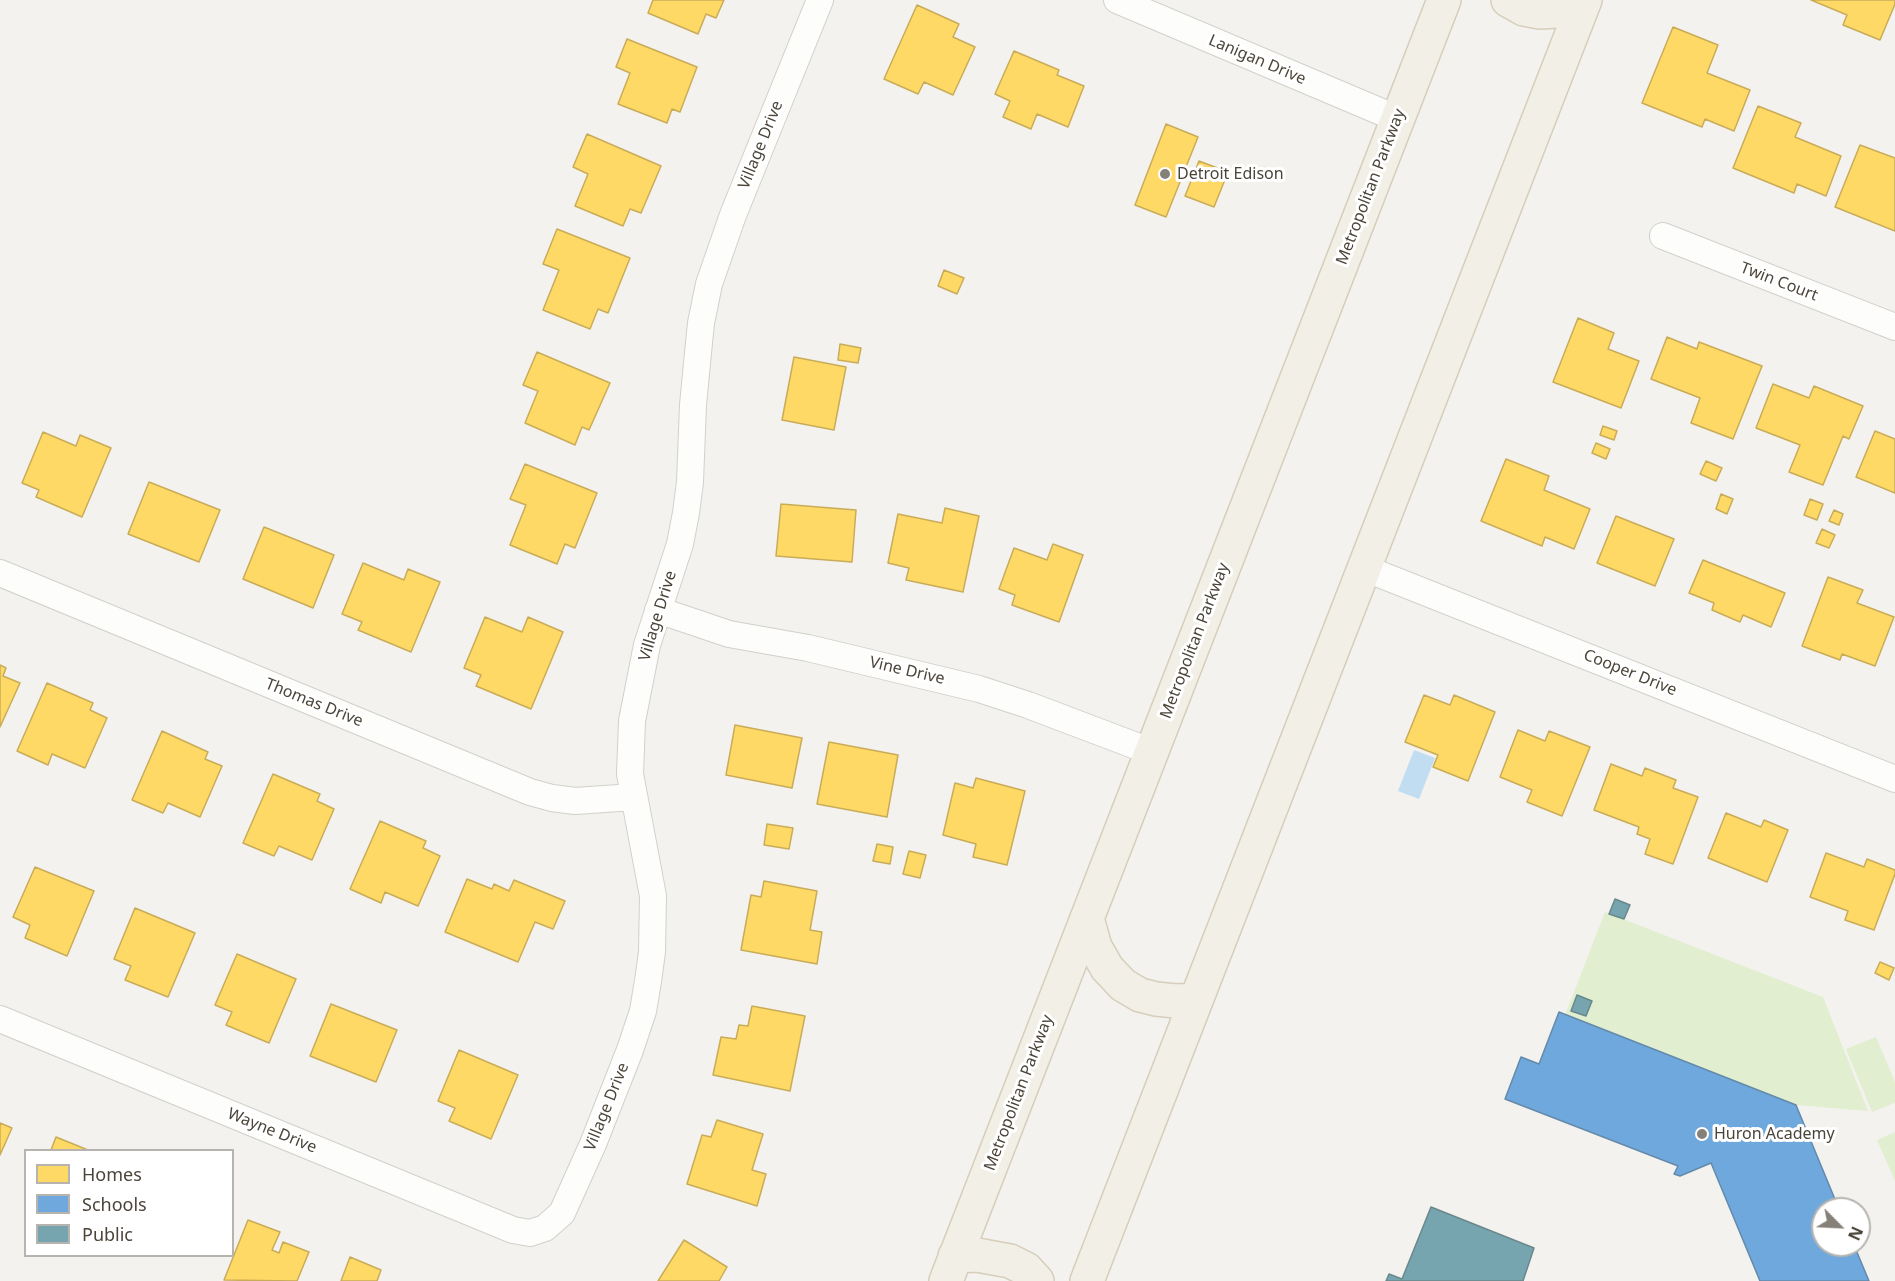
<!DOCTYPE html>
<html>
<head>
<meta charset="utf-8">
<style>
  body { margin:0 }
  #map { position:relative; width:1895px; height:1281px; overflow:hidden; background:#f4f2ee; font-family:"Noto Sans",sans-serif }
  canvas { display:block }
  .legend { position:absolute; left:24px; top:1149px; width:210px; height:108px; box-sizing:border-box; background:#fff; border:2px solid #b7b4b0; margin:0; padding:8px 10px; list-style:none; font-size:18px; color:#4b4439 }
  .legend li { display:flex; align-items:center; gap:12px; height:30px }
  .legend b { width:30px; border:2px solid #b7b4b0 }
  .north { position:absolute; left:1811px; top:1197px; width:60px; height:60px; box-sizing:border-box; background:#fff; border:2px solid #b7b4b0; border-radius:50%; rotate:114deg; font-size:16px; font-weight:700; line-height:24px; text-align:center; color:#4b4439 }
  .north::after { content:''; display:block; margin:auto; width:21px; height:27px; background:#868178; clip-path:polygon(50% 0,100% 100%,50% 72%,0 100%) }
</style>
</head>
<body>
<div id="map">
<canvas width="1895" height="1281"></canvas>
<ul class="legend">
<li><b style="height:16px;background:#ffd966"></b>Homes</li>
<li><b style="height:16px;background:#6fa8dc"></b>Schools</li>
<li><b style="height:16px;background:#76a5af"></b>Public</li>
</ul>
<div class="north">N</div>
</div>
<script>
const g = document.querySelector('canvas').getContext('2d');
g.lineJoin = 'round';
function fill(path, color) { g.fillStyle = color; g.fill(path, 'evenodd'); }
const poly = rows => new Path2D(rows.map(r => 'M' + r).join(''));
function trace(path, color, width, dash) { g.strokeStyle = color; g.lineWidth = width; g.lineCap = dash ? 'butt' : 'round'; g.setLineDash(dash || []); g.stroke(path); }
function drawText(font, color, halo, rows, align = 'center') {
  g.font = font + ' "Noto Sans",sans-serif'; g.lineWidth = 6; g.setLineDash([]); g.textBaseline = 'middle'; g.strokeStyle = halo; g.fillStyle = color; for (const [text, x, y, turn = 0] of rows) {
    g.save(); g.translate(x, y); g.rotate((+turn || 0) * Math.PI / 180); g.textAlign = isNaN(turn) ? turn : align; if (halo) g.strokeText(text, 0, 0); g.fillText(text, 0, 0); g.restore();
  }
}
const green = poly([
  [1605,912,1823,997,1868,1111,1796,1105,1565,1015],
  [1876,1037,1895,1082,1895,1103,1872,1112,1846,1049],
  [1895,1132,1895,1181,1877,1140]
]);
const water = poly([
  [1414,750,1435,758,1419,799,1398,791]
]);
const homes = poly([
  [653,0,724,0,716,18,706,14,698,34,648,13,653,0],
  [1811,0,1895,0,1895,4,1880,40,1843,25,1847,15,1811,0],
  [917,5,959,24,953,37,975,47,953,95,924,82,918,94,884,79,917,5],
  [1673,27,1718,45,1707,73,1750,90,1734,131,1705,119,1702,127,1642,103,1673,27],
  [627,39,697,67,680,112,672,109,667,123,618,104,630,73,616,67,627,39],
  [1014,51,1059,70,1057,75,1084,86,1068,127,1037,114,1031,129,1003,117,1010,101,995,94,1014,51],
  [1758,106,1801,123,1795,137,1841,156,1826,196,1797,184,1794,193,1733,168,1758,106],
  [1166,124,1198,137,1166,217,1135,205,1166,124],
  [587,134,661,166,641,213,630,209,623,226,575,206,588,174,573,167,587,134],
  [1860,145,1895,158,1895,231,1835,207,1860,145],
  [1199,161,1228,172,1214,207,1185,196,1199,161],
  [557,229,630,258,608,313,598,309,590,329,543,310,559,270,543,264,557,229],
  [944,270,964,278,957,294,938,286,944,270],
  [1578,318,1614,333,1608,349,1639,361,1621,408,1553,382,1578,318],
  [1667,337,1697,349,1699,342,1762,366,1733,439,1691,423,1700,398,1651,379,1667,337],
  [840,344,861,348,858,363,838,360,840,344],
  [537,352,610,383,589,430,582,427,575,445,525,423,538,391,523,385,537,352],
  [794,357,846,367,834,430,782,420,794,357],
  [1773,384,1809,398,1814,386,1863,406,1849,439,1843,436,1823,485,1789,472,1800,445,1756,428,1773,384],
  [1603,426,1617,431,1614,440,1600,435,1603,426],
  [1875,431,1895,439,1895,493,1856,477,1875,431],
  [43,432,76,446,80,435,111,448,82,517,36,497,39,490,22,483,43,432],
  [1596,443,1610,449,1606,459,1592,453,1596,443],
  [1506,459,1549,476,1544,490,1590,509,1574,549,1545,537,1542,546,1481,521,1506,459],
  [1706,461,1722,468,1716,481,1700,474,1706,461],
  [525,464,597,493,575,548,565,544,557,564,510,545,526,505,510,499,525,464],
  [149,482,220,510,199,562,128,534,149,482],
  [1721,494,1733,499,1727,514,1716,509,1721,494],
  [1810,499,1823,504,1817,520,1804,515,1810,499],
  [781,504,856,510,852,562,776,556,781,504],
  [945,508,979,516,963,592,906,580,909,568,888,563,898,514,942,523,945,508],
  [1834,510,1843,514,1839,525,1829,521,1834,510],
  [1616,516,1674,539,1655,586,1597,563,1616,516],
  [264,527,334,555,313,608,243,579,264,527],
  [1822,529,1835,535,1829,548,1816,543,1822,529],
  [1053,544,1083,555,1059,622,1012,605,1015,595,999,589,1014,548,1047,560,1053,544],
  [1703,560,1785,593,1771,627,1743,615,1740,622,1712,610,1714,603,1689,593,1703,560],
  [363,563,404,580,408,569,440,582,411,652,358,630,362,622,342,614,363,563],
  [1828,577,1863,590,1857,603,1894,617,1875,666,1842,654,1840,660,1802,646,1828,577],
  [485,617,522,632,528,617,563,632,531,709,476,686,481,675,464,668,485,617],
  [0,665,6,668,3,676,20,683,0,727,0,665],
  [47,683,93,703,90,710,107,718,85,768,52,754,48,765,17,751,47,683],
  [1424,695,1450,705,1454,695,1495,712,1468,781,1433,767,1438,755,1405,742,1424,695],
  [735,725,802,738,792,788,726,775,735,725],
  [1518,730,1545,741,1549,731,1590,747,1562,816,1527,802,1532,790,1500,777,1518,730],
  [162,731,208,752,205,759,222,766,200,817,168,803,163,813,132,800,162,731],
  [829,742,898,755,887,817,817,804,829,742],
  [1611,764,1642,776,1645,768,1676,780,1673,788,1698,797,1673,864,1645,854,1650,839,1637,834,1639,827,1594,810,1611,764],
  [273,774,320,794,317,801,334,809,312,860,279,846,274,856,243,843,273,774],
  [976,778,1025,791,1007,865,973,857,976,844,943,835,955,783,973,788,976,778],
  [1726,813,1761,827,1764,820,1788,830,1767,882,1708,858,1726,813],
  [380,821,426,841,423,848,440,856,418,906,385,892,381,903,350,889,380,821],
  [767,824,793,828,789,849,764,845,767,824],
  [877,844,893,847,890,864,873,861,877,844],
  [909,851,926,855,920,878,903,874,909,851],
  [1826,853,1864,867,1867,859,1895,870,1895,874,1874,930,1845,920,1848,911,1810,897,1826,853],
  [35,867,94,891,67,956,25,938,30,925,13,917,35,867],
  [467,879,492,889,494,884,509,891,514,880,565,901,553,929,535,922,518,962,445,932,467,879],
  [764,881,817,891,810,930,822,932,817,964,741,950,751,895,761,897,764,881],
  [135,908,195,933,168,997,125,980,131,966,114,959,135,908],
  [237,954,296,979,269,1043,226,1025,232,1012,215,1005,237,954],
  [1880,962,1894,968,1889,980,1875,973,1880,962],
  [331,1004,397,1030,376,1082,310,1056,331,1004],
  [752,1006,805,1016,790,1091,713,1075,721,1037,736,1039,739,1025,748,1026,752,1006],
  [459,1050,518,1075,491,1139,449,1121,455,1108,438,1101,459,1050],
  [717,1120,763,1134,752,1170,766,1174,757,1206,687,1184,702,1135,711,1137,717,1120],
  [0,1123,12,1128,0,1155,0,1123],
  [56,1137,88,1150,51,1150,56,1137],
  [248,1220,280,1232,272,1250,279,1253,283,1242,309,1252,297,1281,224,1280,248,1220],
  [684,1240,727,1267,719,1281,658,1281,684,1240],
  [350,1257,381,1270,377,1281,341,1281,350,1257]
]);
const schools = poly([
  [1559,1012,1796,1105,1839,1209,1823,1209,1823,1245,1854,1245,1869,1281,1760,1281,1711,1163,1680,1176,1674,1174,1678,1166,1505,1099,1521,1057,1539,1064,1559,1012]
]);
const public = poly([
  [1615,899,1630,905,1624,919,1609,914,1615,899],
  [1577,995,1592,1001,1586,1016,1571,1011,1577,995],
  [1431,1207,1534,1248,1523,1281,1386,1281,1389,1274,1402,1279,1431,1207]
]);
const street = poly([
  [1117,0,1398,119],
  [1663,236,1895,327],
  [1364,568,1895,779],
  [0,573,530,792,552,798,575,801,634,797],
  [658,610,729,634,808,648,979,689,1028,705,1152,752],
  [0,1019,513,1230,530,1233,545,1228,562,1213,593,1144,630,1050,643,1011,648,981,652,952,653,896,630,774,632,721,647,645,680,544,686,513,690,482,693,405,697,363,701,323,709,284,733,215,820,0]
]);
const primary = poly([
  [1508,0,1524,9,1540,12,1557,11,1584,3],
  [1087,918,1095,947,1107,968,1123,985,1140,995,1156,999,1176,1001,1196,1000],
  [955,1256,977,1255,1010,1261,1026,1269,1037,1281],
  [946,1281,1444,0],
  [1087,1281,1585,0]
]);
const markers = [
  [1165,174,6,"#868178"],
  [1702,1134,6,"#868178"]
];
const streetNames = [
  ["Lanigan Drive",1257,60,23],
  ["Village Drive",761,145,-68],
  ["Metropolitan Parkway",1371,187,-69],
  ["Twin Court",1779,282,21],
  ["Village Drive",658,616,-73],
  ["Metropolitan Parkway",1195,641,-69],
  ["Vine Drive",907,671,13],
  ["Cooper Drive",1630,673,22],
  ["Thomas Drive",314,703,22],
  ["Metropolitan Parkway",1019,1093,-69],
  ["Village Drive",607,1107,-68],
  ["Wayne Drive",272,1131,22]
];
const poiNames = [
  ["Detroit Edison",1177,174],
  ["Huron Academy",1714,1134]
];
fill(green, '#e1eecf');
fill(water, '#c0ddf1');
fill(homes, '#ffd966');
trace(homes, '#c9ac58', 1.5);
fill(schools, '#6fa8dc');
trace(schools, '#648aab', 1.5);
fill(public, '#76a5af');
trace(public, '#69888c', 1.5);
trace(street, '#d2d0cb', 28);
trace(primary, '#d6cebb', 36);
trace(street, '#fdfdfc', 26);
trace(primary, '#f2efe6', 33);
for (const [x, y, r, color] of markers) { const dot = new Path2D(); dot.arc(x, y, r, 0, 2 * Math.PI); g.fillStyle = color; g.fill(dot); trace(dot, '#fff', 2); }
drawText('16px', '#4b4439', '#fff', streetNames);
drawText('16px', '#4b4439', '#fff', poiNames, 'left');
</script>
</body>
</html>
